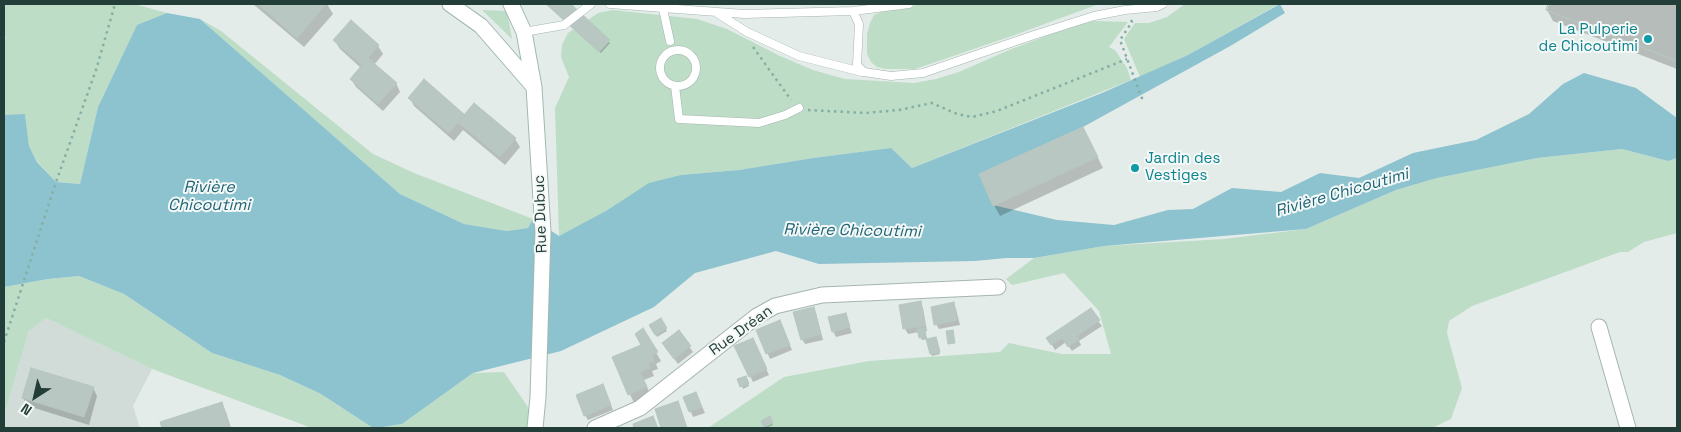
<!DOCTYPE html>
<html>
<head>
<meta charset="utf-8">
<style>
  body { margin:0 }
  #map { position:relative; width:1681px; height:432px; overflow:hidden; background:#e3ece9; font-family:"Space Grotesk",sans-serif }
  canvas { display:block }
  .frame { position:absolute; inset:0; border:5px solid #233d38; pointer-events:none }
  .north { position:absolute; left:10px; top:372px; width:50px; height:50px; -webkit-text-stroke:4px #f4f9f7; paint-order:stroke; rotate:215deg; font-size:14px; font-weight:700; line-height:20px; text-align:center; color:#233d38 }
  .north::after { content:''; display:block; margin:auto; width:18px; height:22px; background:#233d38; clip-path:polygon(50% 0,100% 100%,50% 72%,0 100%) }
</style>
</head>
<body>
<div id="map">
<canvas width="1681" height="432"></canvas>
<div class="frame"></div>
<div class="north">N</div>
</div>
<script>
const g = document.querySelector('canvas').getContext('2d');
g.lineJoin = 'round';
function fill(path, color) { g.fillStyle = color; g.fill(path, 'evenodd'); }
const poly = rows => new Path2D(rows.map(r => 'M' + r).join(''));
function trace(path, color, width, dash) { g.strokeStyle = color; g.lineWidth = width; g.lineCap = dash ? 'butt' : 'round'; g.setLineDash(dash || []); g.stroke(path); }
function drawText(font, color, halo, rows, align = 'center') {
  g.font = font + ' "Space Grotesk",sans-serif'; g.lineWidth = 4; g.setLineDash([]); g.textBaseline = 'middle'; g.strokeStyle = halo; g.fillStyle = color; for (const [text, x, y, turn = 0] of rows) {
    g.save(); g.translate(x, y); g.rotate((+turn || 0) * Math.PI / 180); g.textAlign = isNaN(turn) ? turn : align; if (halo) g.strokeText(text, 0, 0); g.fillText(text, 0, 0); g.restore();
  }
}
const built = poly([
  [46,318,152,369,133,406,140,428,4,428,4,416,29,331]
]);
const green = poly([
  [4,4,134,4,167,13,137,26,98,107,80,184,56,182,37,161,29,146,25,115,4,115,4,42,6,37,4,36],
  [707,4,858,4,849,5,730,5],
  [922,4,1099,4,1009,37,915,69,886,69,877,67,871,62,867,54,867,34,870,23,874,15,881,12],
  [1185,4,1279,4,1188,55,1140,77,1124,39,1135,23,1149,23,1167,17],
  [482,10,507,11,512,39],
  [613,10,697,19,727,29,780,56,813,70,845,79,914,83,936,79,959,72,1009,50,1078,24,1095,21,1128,22,1109,47,1115,50,1127,68,1131,80,912,168,891,148,813,158,739,170,681,175,559,236,555,108,569,77,561,57,562,45,568,33,574,29,599,51,610,40,588,20,598,13],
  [200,19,221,31,373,154,414,173,533,219,528,228,507,231,464,224,400,194],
  [1622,149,1668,161,1677,158,1677,233,1644,242,1628,252,1620,252,1472,306,1449,321,1447,333,1462,388,1451,419,1432,428,708,428,784,377,869,361,1000,352,1009,343,1062,354,1111,354,1099,311,1064,273,1012,285,1006,279,1034,258,1104,246,1224,239,1306,229,1396,190,1437,178,1537,158],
  [79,276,124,294,212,353,280,375,321,394,373,428,312,428,152,369,46,318,29,331,4,416,4,287,48,279],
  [504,372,530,410,529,428,376,428,402,424,473,373]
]);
const water = poly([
  [1280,4,1285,13,1232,45,1083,127,979,174,993,205,1057,220,1114,225,1168,210,1193,209,1232,188,1281,192,1320,173,1359,178,1413,153,1476,140,1529,114,1563,84,1584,73,1636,88,1677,118,1677,158,1668,161,1622,149,1537,158,1437,178,1396,190,1306,229,1104,246,1034,258,1006,258,975,261,819,264,776,251,695,273,654,307,561,351,473,373,402,424,376,428,373,428,321,394,280,375,212,353,124,294,79,276,48,279,4,287,4,115,25,114,29,146,37,162,56,182,80,184,98,107,137,25,167,13,200,19,400,194,464,224,507,231,528,228,533,219,559,236,606,211,649,183,681,175,739,170,813,158,891,148,912,168,1102,93,1188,55]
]);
const shadow = poly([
  [253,4,327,4,333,14,304,47],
  [547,4,569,4,610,43,601,53],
  [1549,4,1677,4,1677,69,1553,21,1547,10],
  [351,22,378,46,383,54,374,65,396,83,400,92,383,111,356,87,351,79,361,68,340,49,335,41],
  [410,98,465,116,515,139,520,147,505,165,463,130,454,141,414,106],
  [1083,128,1103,168,1000,216,994,205],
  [920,303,923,308,927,331,925,331,927,339,922,340,919,332,908,334,905,329],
  [953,304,956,309,960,325,939,329,936,324],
  [813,309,816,314,823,340,805,344,802,339],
  [845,314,852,333,836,337,833,331],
  [661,319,667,331,657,337,651,325],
  [1098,321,1102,326,1079,341,1081,345,1072,351,1066,342,1055,350,1048,338],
  [780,322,792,350,770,359,758,331],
  [643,330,661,361,656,364,658,369,652,371,654,376,644,380,651,396,634,403,613,358,643,345],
  [678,332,693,352,678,364,667,349],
  [937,340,940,354,932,356,931,354],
  [755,345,769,375,753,382,736,347],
  [746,379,749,386,743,389,742,386],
  [93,388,97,396,89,425,28,406,23,398],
  [605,391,613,410,588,420,585,415],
  [696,393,705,413,693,417,685,398],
  [678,403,687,428,663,428,657,409],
  [222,404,226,412,231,428,163,428,161,422],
  [770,418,773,425,766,428,763,422]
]);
const building = poly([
  [258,4,326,4,297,38,258,4],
  [546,4,571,4,610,40,599,52,546,4],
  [1548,4,1677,4,1677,61,1546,10,1548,4],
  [1548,4,1677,4,1677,61,1546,10,1548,4],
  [351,20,379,45,362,65,333,40,351,20],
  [368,58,397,83,378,104,350,79,368,58],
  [424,79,465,115,449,133,408,98,424,79],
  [474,103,516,138,500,157,458,122,474,103],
  [1083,127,1098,157,993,206,979,174,1083,127],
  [921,301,925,326,903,329,899,305,921,301],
  [954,302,957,320,934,325,931,307,954,302],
  [814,307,821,334,801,340,793,312,814,307],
  [1091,308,1100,320,1077,336,1079,339,1068,347,1062,338,1051,345,1046,338,1091,308],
  [846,313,850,327,832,332,828,317,846,313],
  [661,318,667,328,655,335,649,325,661,318],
  [780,320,790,345,766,354,756,330,780,320],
  [643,328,658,352,652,355,654,361,648,363,650,368,640,372,647,387,628,395,612,357,641,345,635,334,643,328],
  [925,328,926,337,919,338,917,329,925,328],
  [679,330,691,346,674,359,662,343,679,330],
  [953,330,955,343,948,344,946,331,953,330],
  [936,337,940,352,930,354,926,339,936,337],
  [753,338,767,369,749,377,734,346,753,338],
  [31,368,94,387,84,417,22,398,31,368],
  [746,376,749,384,740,387,737,379,746,376],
  [603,384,611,405,584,416,576,395,603,384],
  [696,392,702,407,689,412,683,397,696,392],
  [678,401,687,428,668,428,668,427,661,428,655,409,678,401],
  [222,402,230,428,162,428,160,422,222,402],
  [653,416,658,428,634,428,633,424,653,416],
  [770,416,773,423,764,427,761,421,770,416]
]);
const path = poly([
  [1131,20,1132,22,1120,40,1143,101],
  [753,47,791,100],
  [808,110,865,113,899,110,932,103,957,114,972,117,997,111,1127,59],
  [4,342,56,182,96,70,115,4]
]);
const lane = poly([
  [610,4,744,14,853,11,909,4],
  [663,9,670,41],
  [853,11,859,24,857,65,864,72,891,76,923,73,1034,35,1094,16,1125,10,1157,7,1163,4],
  [717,13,747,32,799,56,862,72],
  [524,32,564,25,591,4],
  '660 68a18 18 0 1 1 36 0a18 18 0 1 1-36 0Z',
  [675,86,679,119,759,123,785,115,799,108]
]);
const street = poly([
  [1599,327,1628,428],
  [595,428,640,408,757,316,775,306,822,295,998,287]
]);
const secondary = poly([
  [450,4,481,26,534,87],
  [511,4,524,32,534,87,543,232,538,397,535,428]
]);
const markers = [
  [1648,39,5,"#0f9aa8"],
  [1135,168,5,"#0f9aa8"]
];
const cultureNames = [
  ["La Pulperie",1638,30],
  ["de Chicoutimi",1638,47],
  ["Jardin des",1145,159,"left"],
  ["Vestiges",1145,176,"left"]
];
const streetNames = [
  ["Rue Dubuc",541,214,-92],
  ["Rue Dréan",741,331,-36]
];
const waterNames = [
  ["Rivière",209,188],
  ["Chicoutimi",209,206],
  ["Rivière Chicoutimi",1342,193,-16],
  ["Rivière Chicoutimi",852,231,1]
];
fill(built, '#d1dcd8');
fill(green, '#bdddc7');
fill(water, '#8dc2cf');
fill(shadow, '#0003');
fill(building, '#b9c7c2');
trace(building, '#b6c6c0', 1);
trace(lane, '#a6b4b0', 9);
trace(street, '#a6b4b0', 17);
trace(secondary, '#a2b8b1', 17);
trace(path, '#85afa4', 2.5, [2.5, 4]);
trace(lane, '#fff', 8);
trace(street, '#fff', 15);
trace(secondary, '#fff', 15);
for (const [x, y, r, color] of markers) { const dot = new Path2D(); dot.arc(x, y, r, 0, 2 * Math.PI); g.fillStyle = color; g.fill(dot); trace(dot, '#f4f9f7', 2); }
drawText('15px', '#0d838f', '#f4f9f7', cultureNames, 'right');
drawText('15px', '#233d38', '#f4f9f7', streetNames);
drawText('italic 16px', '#1f6477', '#f4f9f7', waterNames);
</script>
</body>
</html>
